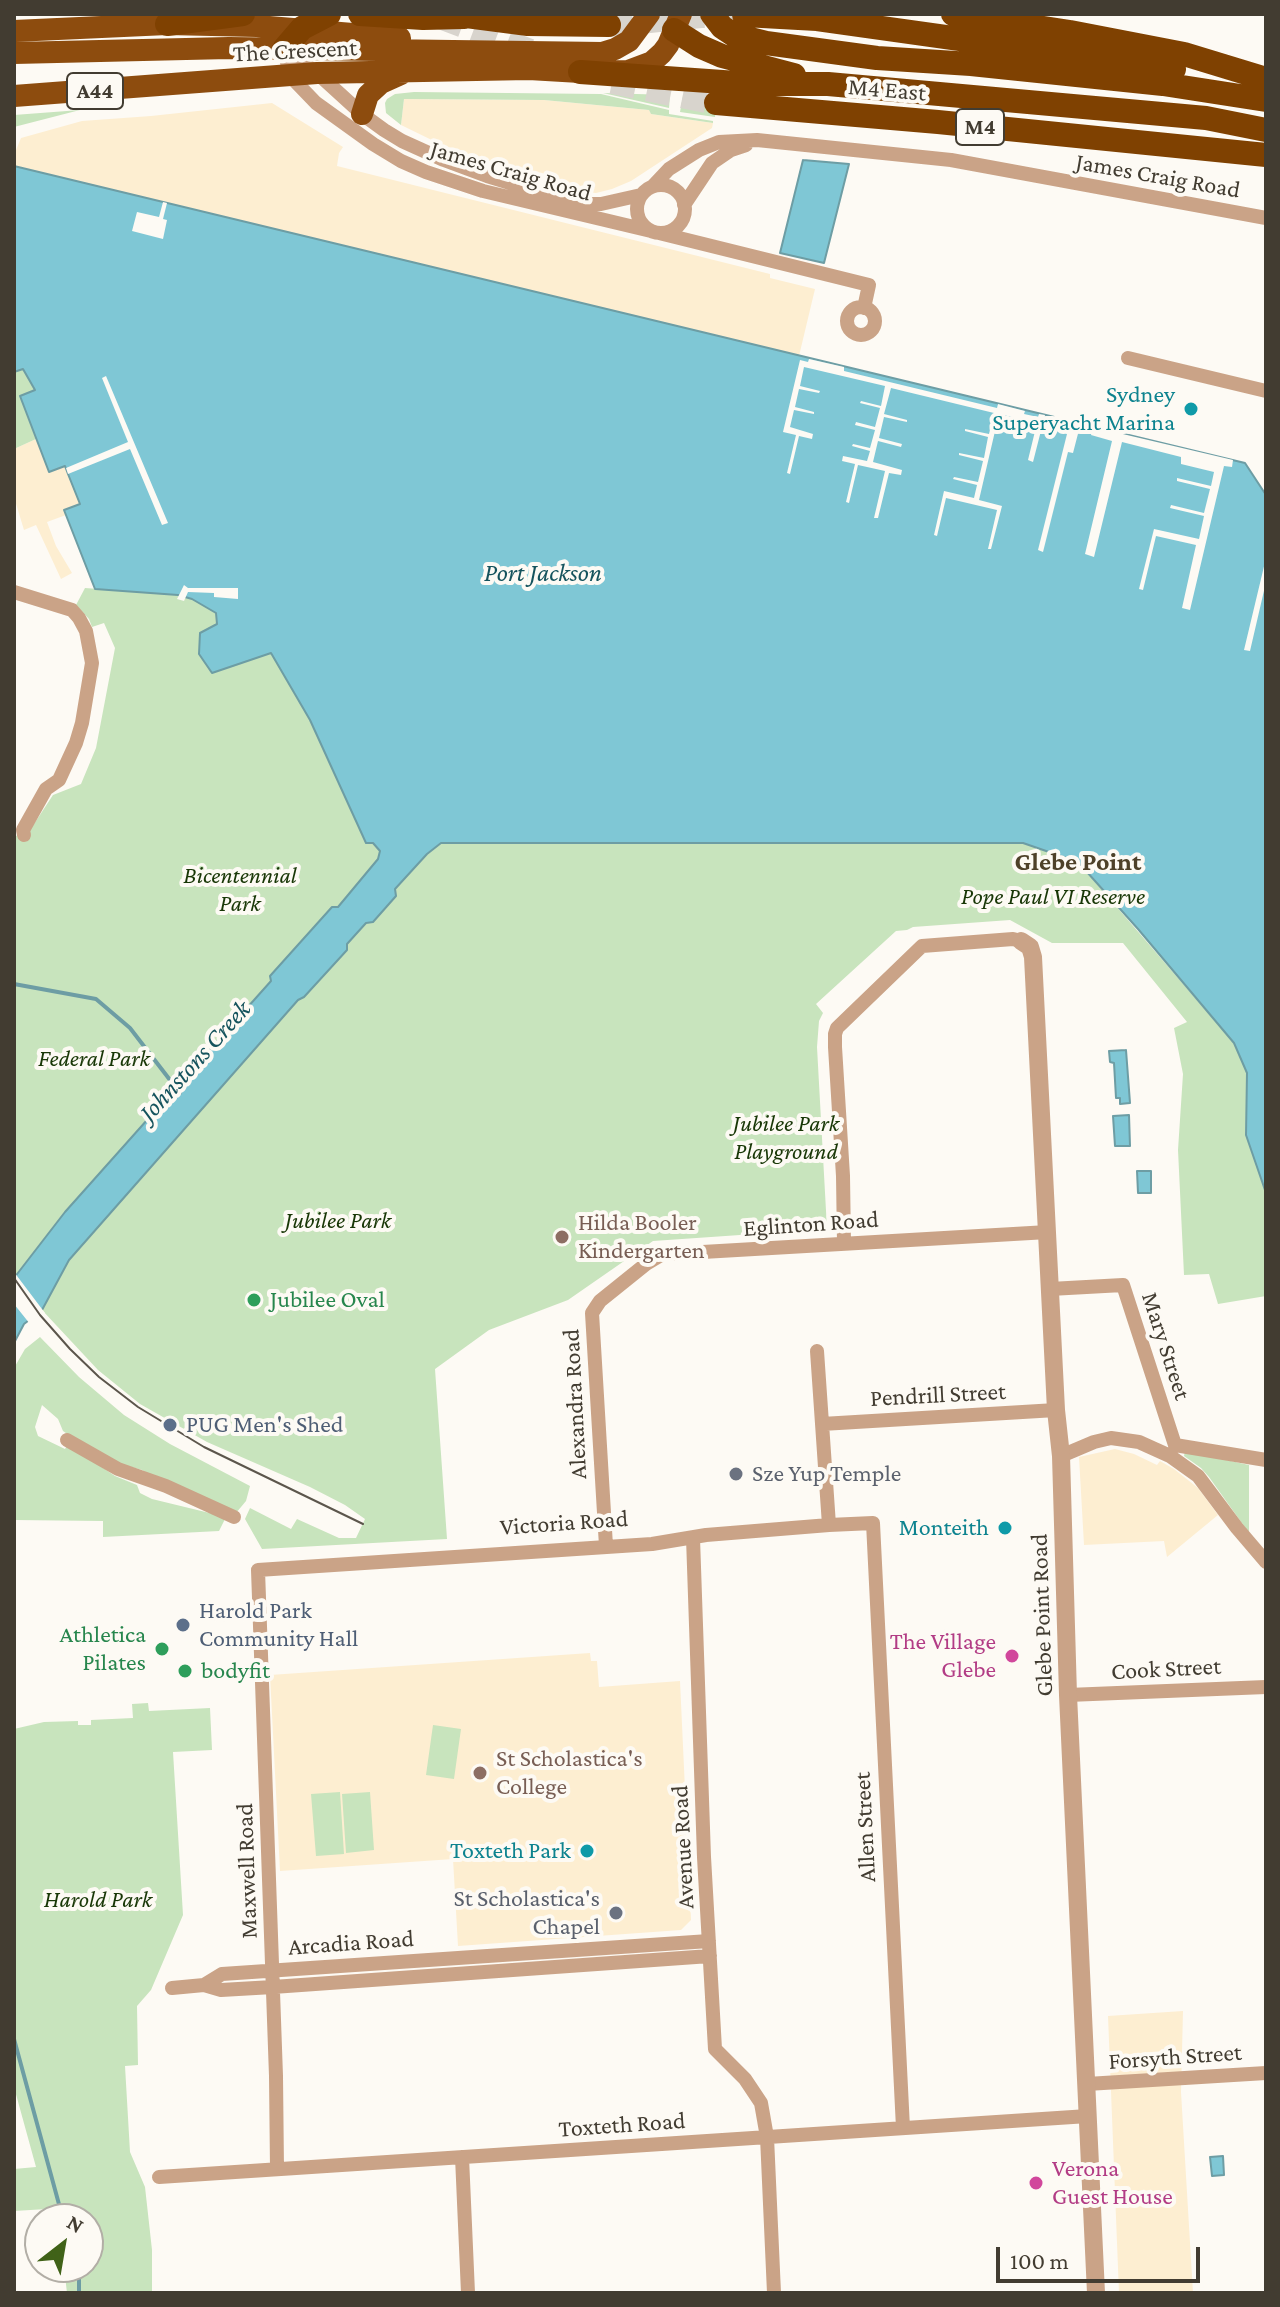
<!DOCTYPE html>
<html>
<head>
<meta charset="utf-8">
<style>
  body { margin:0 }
  #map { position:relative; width:1280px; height:2307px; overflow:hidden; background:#fdfaf4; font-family:"Crimson Pro",serif }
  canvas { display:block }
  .frame { position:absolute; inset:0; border:16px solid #423c31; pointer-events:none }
  .north { position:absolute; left:24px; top:2203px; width:80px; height:80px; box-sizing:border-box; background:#fdfaf4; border:2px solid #b2aea6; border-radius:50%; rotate:31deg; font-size:22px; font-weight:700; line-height:32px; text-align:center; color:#423c31 }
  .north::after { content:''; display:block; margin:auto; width:28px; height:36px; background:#406218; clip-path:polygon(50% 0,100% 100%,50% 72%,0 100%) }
  .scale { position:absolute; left:996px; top:2247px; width:204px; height:36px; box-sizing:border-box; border:4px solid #423c31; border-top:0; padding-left:10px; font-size:24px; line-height:28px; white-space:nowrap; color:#423c31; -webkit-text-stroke:6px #fdfaf4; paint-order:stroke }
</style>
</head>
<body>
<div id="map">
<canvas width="1280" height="2307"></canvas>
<div class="frame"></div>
<div class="north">N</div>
<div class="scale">100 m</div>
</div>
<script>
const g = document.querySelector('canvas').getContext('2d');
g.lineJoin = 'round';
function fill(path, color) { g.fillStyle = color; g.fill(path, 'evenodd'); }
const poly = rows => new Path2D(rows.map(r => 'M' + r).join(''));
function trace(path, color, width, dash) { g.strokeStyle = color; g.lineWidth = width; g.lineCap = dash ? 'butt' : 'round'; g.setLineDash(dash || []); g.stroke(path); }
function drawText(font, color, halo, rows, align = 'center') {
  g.font = font + ' "Crimson Pro",serif'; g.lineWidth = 8; g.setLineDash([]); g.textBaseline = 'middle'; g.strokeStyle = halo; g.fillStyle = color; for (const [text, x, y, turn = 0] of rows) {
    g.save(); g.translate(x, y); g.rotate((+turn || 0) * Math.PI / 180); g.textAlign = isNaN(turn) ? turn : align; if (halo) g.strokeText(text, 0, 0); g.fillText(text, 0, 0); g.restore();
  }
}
const built = poly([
  [404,99,544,100,649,110,651,114,713,123,712,128,631,181,612,189,596,193,583,192,576,185,484,160,442,145,401,125],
  [272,103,343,147,339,153,337,166,770,274,770,278,815,289,799,356,14,166,14,155,21,138,82,121,151,116],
  [36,439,49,472,65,465,80,504,65,510,66,515,47,522,56,546,72,573,61,579,36,525,24,530,14,497,14,449],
  [1115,1449,1134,1454,1157,1465,1160,1461,1174,1469,1198,1488,1218,1515,1167,1557,1164,1541,1084,1545,1079,1457],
  [590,1653,591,1661,597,1661,599,1687,680,1681,691,1920,681,1930,458,1946,453,1859,280,1871,270,1675],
  [1183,2011,1181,2092,1193,2293,1119,2293,1108,2016]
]);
const green = poly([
  [414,92,601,94,669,110,669,114,713,121,713,123,651,114,649,110,544,100,404,99,401,125,386,113,385,103,387,99,395,94],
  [603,93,670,95,669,108],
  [683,96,709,100,717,97,715,117,680,112],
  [80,110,14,127,14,115],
  [23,369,35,390,20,397,36,439,14,449,14,372],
  [85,588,178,595,192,599,216,613,217,624,200,633,199,654,271,653,310,720,366,843,1023,843,1078,862,1234,1043,1247,1073,1246,1135,1266,1193,1266,1296,1218,1304,1209,1274,1184,1275,1178,1150,1183,1074,1174,1028,1187,1022,1123,943,1052,943,1010,920,913,927,907,930,896,931,816,1004,823,1013,819,1021,817,1047,827,1229,653,1241,568,1300,489,1330,435,1369,447,1539,262,1549,245,1519,250,1508,291,1529,297,1519,339,1538,356,1538,365,1519,345,1505,310,1487,207,1442,140,1404,98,1370,42,1310,69,1260,258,1044,176,1090,65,1212,14,1278,14,834,20,838,32,827,53,795,81,784,96,748,115,648,104,623,92,627,89,619,76,605],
  [40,1337,79,1377,124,1415,170,1444,250,1486,246,1501,236,1513,165,1483,142,1470,121,1464,86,1447,63,1431,58,1419,42,1405,35,1427,38,1436,65,1449,68,1444,115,1476,137,1485,140,1493,152,1499,226,1517,219,1531,103,1537,103,1521,14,1520,14,1368,25,1349],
  [1185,1451,1249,1465,1249,1533,1209,1477,1201,1468,1184,1456],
  [148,1703,149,1711,210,1708,212,1750,173,1752,183,1915,151,1990,137,2006,138,2065,125,2066,130,2152,145,2187,152,2250,152,2293,67,2293,64,2267,88,2267,88,2219,51,2219,47,2209,14,2211,14,2169,36,2167,14,2087,14,1729,44,1722,78,1721,78,1725,91,1725,91,1720,133,1718,132,1704],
  [433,1725,461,1729,454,1779,426,1775],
  [340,1792,344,1854,316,1856,311,1794],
  [370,1792,374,1850,346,1853,342,1794]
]);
const water = poly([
  [803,160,849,164,824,263,780,253,803,160],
  [14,166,1245,463,1266,495,1266,1193,1246,1135,1247,1073,1234,1043,1138,929,1078,862,1023,843,441,843,427,854,395,889,396,896,373,922,366,923,347,944,347,950,304,997,298,1000,69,1260,42,1310,24,1324,14,1343,14,1278,65,1212,271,981,270,976,332,907,338,907,378,859,380,851,373,843,366,843,310,720,271,653,212,673,199,654,200,633,217,624,216,613,192,599,178,595,95,589,64,510,80,504,68,474,65,466,49,472,20,396,35,390,23,369,14,372,14,166],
  [1126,1050,1130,1103,1120,1104,1120,1098,1116,1098,1114,1063,1110,1062,1109,1051,1126,1050],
  [1129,1115,1130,1146,1115,1146,1113,1116,1129,1115],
  [1137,1171,1151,1171,1151,1193,1138,1193,1137,1171],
  [1223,2156,1224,2175,1212,2176,1210,2157,1223,2156]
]);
const pier = poly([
  [163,202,167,203,163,219,167,220,163,239,132,231,137,212,159,217],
  [809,359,844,367,844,371,997,408,998,404,1025,411,1024,414,1038,417,1039,414,1045,415,1033,462,1028,460,1037,423,999,414,979,500,1002,506,991,549,988,549,997,510,946,498,937,536,934,535,944,491,974,498,977,485,953,479,954,477,978,482,983,461,959,455,959,453,984,458,988,437,965,431,965,429,989,434,994,413,891,388,884,414,907,420,907,422,884,417,879,438,902,444,901,447,878,441,873,462,902,470,901,475,889,473,878,518,874,518,885,471,858,465,849,503,846,502,855,464,842,461,843,456,867,461,870,451,852,446,853,444,870,448,875,430,855,425,856,422,875,427,880,408,860,403,861,401,881,406,885,386,804,367,800,386,820,391,819,393,799,389,795,407,814,412,814,414,794,410,790,427,813,434,812,439,799,436,790,474,787,473,796,435,783,432,800,360,808,362],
  [106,376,168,523,162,525,130,449,68,474,66,468,128,442,102,378],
  [1062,422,1073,425,1074,422,1080,426,1073,453,1068,452,1043,552,1038,550,1068,430,1060,427],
  [1093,427,1233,460,1232,467,1224,466,1190,610,1182,608,1196,545,1156,536,1143,590,1139,589,1154,529,1199,539,1204,516,1170,508,1171,505,1204,513,1210,489,1177,481,1177,478,1211,486,1214,472,1181,464,1181,457,1122,442,1094,557,1085,554,1112,441,1091,435],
  [1266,558,1266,582,1250,651,1244,650],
  [184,585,188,588,238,588,238,599,214,597,214,593,188,592,184,601,177,599],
  [14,1272,45,1313,30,1324,14,1304]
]);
const stream = poly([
  [14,984,96,999,130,1028,180,1093],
  [14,2039,63,2219],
  [76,2267,79,2278,79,2293]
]);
const motorwayTunnel = poly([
  [440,17,533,52],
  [609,25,701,16,744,15],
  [612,82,716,103]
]);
const minor = poly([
  [284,49,290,76,316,103,373,144,401,161,426,172,483,191,651,231],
  [285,50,317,73,362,114,384,130,402,141,444,160,487,176,579,204,601,204,641,195],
  '637 209a24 24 0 1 1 48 0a24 24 0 1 1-48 0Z',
  [652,187,669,169,699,150,719,142,757,140,951,160,1266,218],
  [684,205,712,163,731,150,746,145],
  [659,233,869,285,864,308],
  '847 321a14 14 0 1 1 28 0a14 14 0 1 1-28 0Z',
  [1128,358,1266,391],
  [14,592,72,610,79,618,86,631,92,663,82,723,76,743,59,780,46,789,23,830,24,835],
  [844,1244,843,1176,835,1047,835,1034,837,1028,922,946,1013,939,1021,941],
  [1050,1289,1123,1285,1175,1445],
  [817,1351,829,1525],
  [822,1424,1056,1410],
  [67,1440,118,1469,166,1486,234,1517],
  [1175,1445,1266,1460],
  [1061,1456,1094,1442,1111,1438,1139,1442,1170,1456,1198,1476,1237,1528,1266,1562],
  [693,1538,704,1857,715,2049,745,2079,761,2103,767,2137,774,2293],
  [606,1546,592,1313,600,1301,646,1264,661,1255,668,1254,1048,1232],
  [1068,1695,1266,1687],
  [204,1985,222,1974,709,1941],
  [172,1988,204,1985,221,1990,273,1987,710,1956],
  [1087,2084,1266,2073],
  [462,2157,468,2293],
  [277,2169,276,2076,258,1570,652,1544,706,1535,829,1525,873,1523,903,2128],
  [159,2177,1088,2116]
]);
const tertiary = poly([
  [1021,941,1030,947,1033,957,1056,1410,1061,1456,1068,1695,1096,2293]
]);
const trunk = poly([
  [14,31,167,24,257,26,400,38],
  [14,53,229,48,602,53,615,49,629,41,649,14],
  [14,96,317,73,529,69,580,72,628,71,652,62,662,53,668,45,681,14],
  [362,114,368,95,381,83,401,74]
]);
const motorway = poly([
  [360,14,423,18,464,17],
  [451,14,528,24,609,25],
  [712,14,722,27,734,35,766,43,877,58,971,64,1163,84,1266,100],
  [953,14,1070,32,1184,54,1266,79],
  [744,15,817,19,1174,69],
  [167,24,243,14],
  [674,30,699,46,722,56,794,75],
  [284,49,302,28,329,14],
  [580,72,751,84,828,84,1206,118,1266,130],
  [716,103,938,122,1266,155]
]);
const tram = poly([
  [14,1278,40,1315,70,1349,99,1377,138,1407,204,1447,363,1524]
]);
const markers = [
  [1191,409,8,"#0f9aa8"],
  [562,1237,8,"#8d6e63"],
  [254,1300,8,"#2e9e5b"],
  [170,1425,8,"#5c6f8a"],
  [736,1474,8,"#6b7280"],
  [1005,1528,8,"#0f9aa8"],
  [183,1625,8,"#5c6f8a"],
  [162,1649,8,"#2e9e5b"],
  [1012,1656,8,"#d1479c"],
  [185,1671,8,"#2e9e5b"],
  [480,1773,8,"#8d6e63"],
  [587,1851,8,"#0f9aa8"],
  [616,1913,8,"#6b7280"],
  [1036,2183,8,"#d1479c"]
];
const shields = [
  [95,91,56],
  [980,127,48]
];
const shieldNames = [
  ["A44",95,91],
  ["M4",980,127]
];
const streetNames = [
  ["The Crescent",295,51,-3],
  ["M4 East",887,90,5],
  ["James Craig Road",511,171,16],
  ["James Craig Road",1158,176,10],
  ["Eglinton Road",811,1224,-4],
  ["Mary Street",1166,1346,72],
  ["Pendrill Street",938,1395,-3],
  ["Alexandra Road",575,1404,-93],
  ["Victoria Road",564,1523,-4],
  ["Glebe Point Road",1042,1615,-92],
  ["Cook Street",1166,1669,-3],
  ["Allen Street",865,1827,-93],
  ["Avenue Road",683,1847,-93],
  ["Maxwell Road",247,1871,-92],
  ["Arcadia Road",351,1943,-4],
  ["Forsyth Street",1175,2057,-4],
  ["Toxteth Road",622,2125,-4]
];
const cultureNames = [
  ["Sydney",1175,395],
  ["Superyacht Marina",1175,423],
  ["Monteith",989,1528],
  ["Toxteth Park",571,1851]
];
const parkNames = [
  ["Bicentennial",240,876],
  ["Park",240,904],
  ["Pope Paul VI Reserve",1053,897],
  ["Federal Park",94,1059],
  ["Jubilee Park",786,1124],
  ["Playground",786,1152],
  ["Jubilee Park",338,1221],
  ["Harold Park",98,1900]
];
const educationNames = [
  ["Hilda Booler",578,1223],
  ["Kindergarten",578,1251],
  ["St Scholastica's",496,1759],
  ["College",496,1787]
];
const leisureNames = [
  ["Jubilee Oval",270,1300],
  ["Athletica",146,1635,"right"],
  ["Pilates",146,1663,"right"],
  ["bodyfit",201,1671]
];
const serviceNames = [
  ["PUG Men's Shed",186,1425],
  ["Harold Park",199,1611],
  ["Community Hall",199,1639]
];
const worshipNames = [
  ["Sze Yup Temple",752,1474],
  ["St Scholastica's",600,1899,"right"],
  ["Chapel",600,1927,"right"]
];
const hotelNames = [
  ["The Village",996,1642],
  ["Glebe",996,1670],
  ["Verona",1052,2169,"left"],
  ["Guest House",1052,2197,"left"]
];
const waterNames = [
  ["Port Jackson",543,573],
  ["Johnstons Creek",195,1061,-48]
];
const neighbourhoodNames = [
  ["Glebe Point",1078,862]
];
fill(built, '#fdeed1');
fill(green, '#c8e4bd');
fill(water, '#7fc7d5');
trace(water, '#6d9da4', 2);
fill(pier, '#fdfaf4');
trace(stream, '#6d9da4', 4);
trace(motorwayTunnel, '#d8d4cd', 24, [24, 12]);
trace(minor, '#caa387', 14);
trace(tertiary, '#caa387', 18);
trace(trunk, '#8d4c0e', 22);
trace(motorway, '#7f4101', 24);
trace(tram, '#5c564c', 2);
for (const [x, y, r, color] of markers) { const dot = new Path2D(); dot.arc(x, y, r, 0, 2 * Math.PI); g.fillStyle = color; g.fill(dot); trace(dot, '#fdfaf4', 3); }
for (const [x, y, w] of shields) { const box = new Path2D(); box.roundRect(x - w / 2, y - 18, w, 36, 6); g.fillStyle = '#fdfaf4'; g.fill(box); trace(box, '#423c31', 2); }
drawText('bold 22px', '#423c31', null, shieldNames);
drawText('24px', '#423c31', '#fdfaf4', streetNames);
drawText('24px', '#0d838f', '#fdfaf4', cultureNames, 'right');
drawText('italic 24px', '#183706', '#fdfaf4', parkNames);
drawText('24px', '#785e54', '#fdfaf4', educationNames, 'left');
drawText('24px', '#27864d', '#fdfaf4', leisureNames, 'left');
drawText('24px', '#4e5e75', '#fdfaf4', serviceNames, 'left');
drawText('24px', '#5b616d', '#fdfaf4', worshipNames, 'left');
drawText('24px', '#b23c85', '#fdfaf4', hotelNames, 'right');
drawText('italic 26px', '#15535d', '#fdfaf4', waterNames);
drawText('bold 26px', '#4e4129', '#fdfaf4', neighbourhoodNames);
</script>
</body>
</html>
